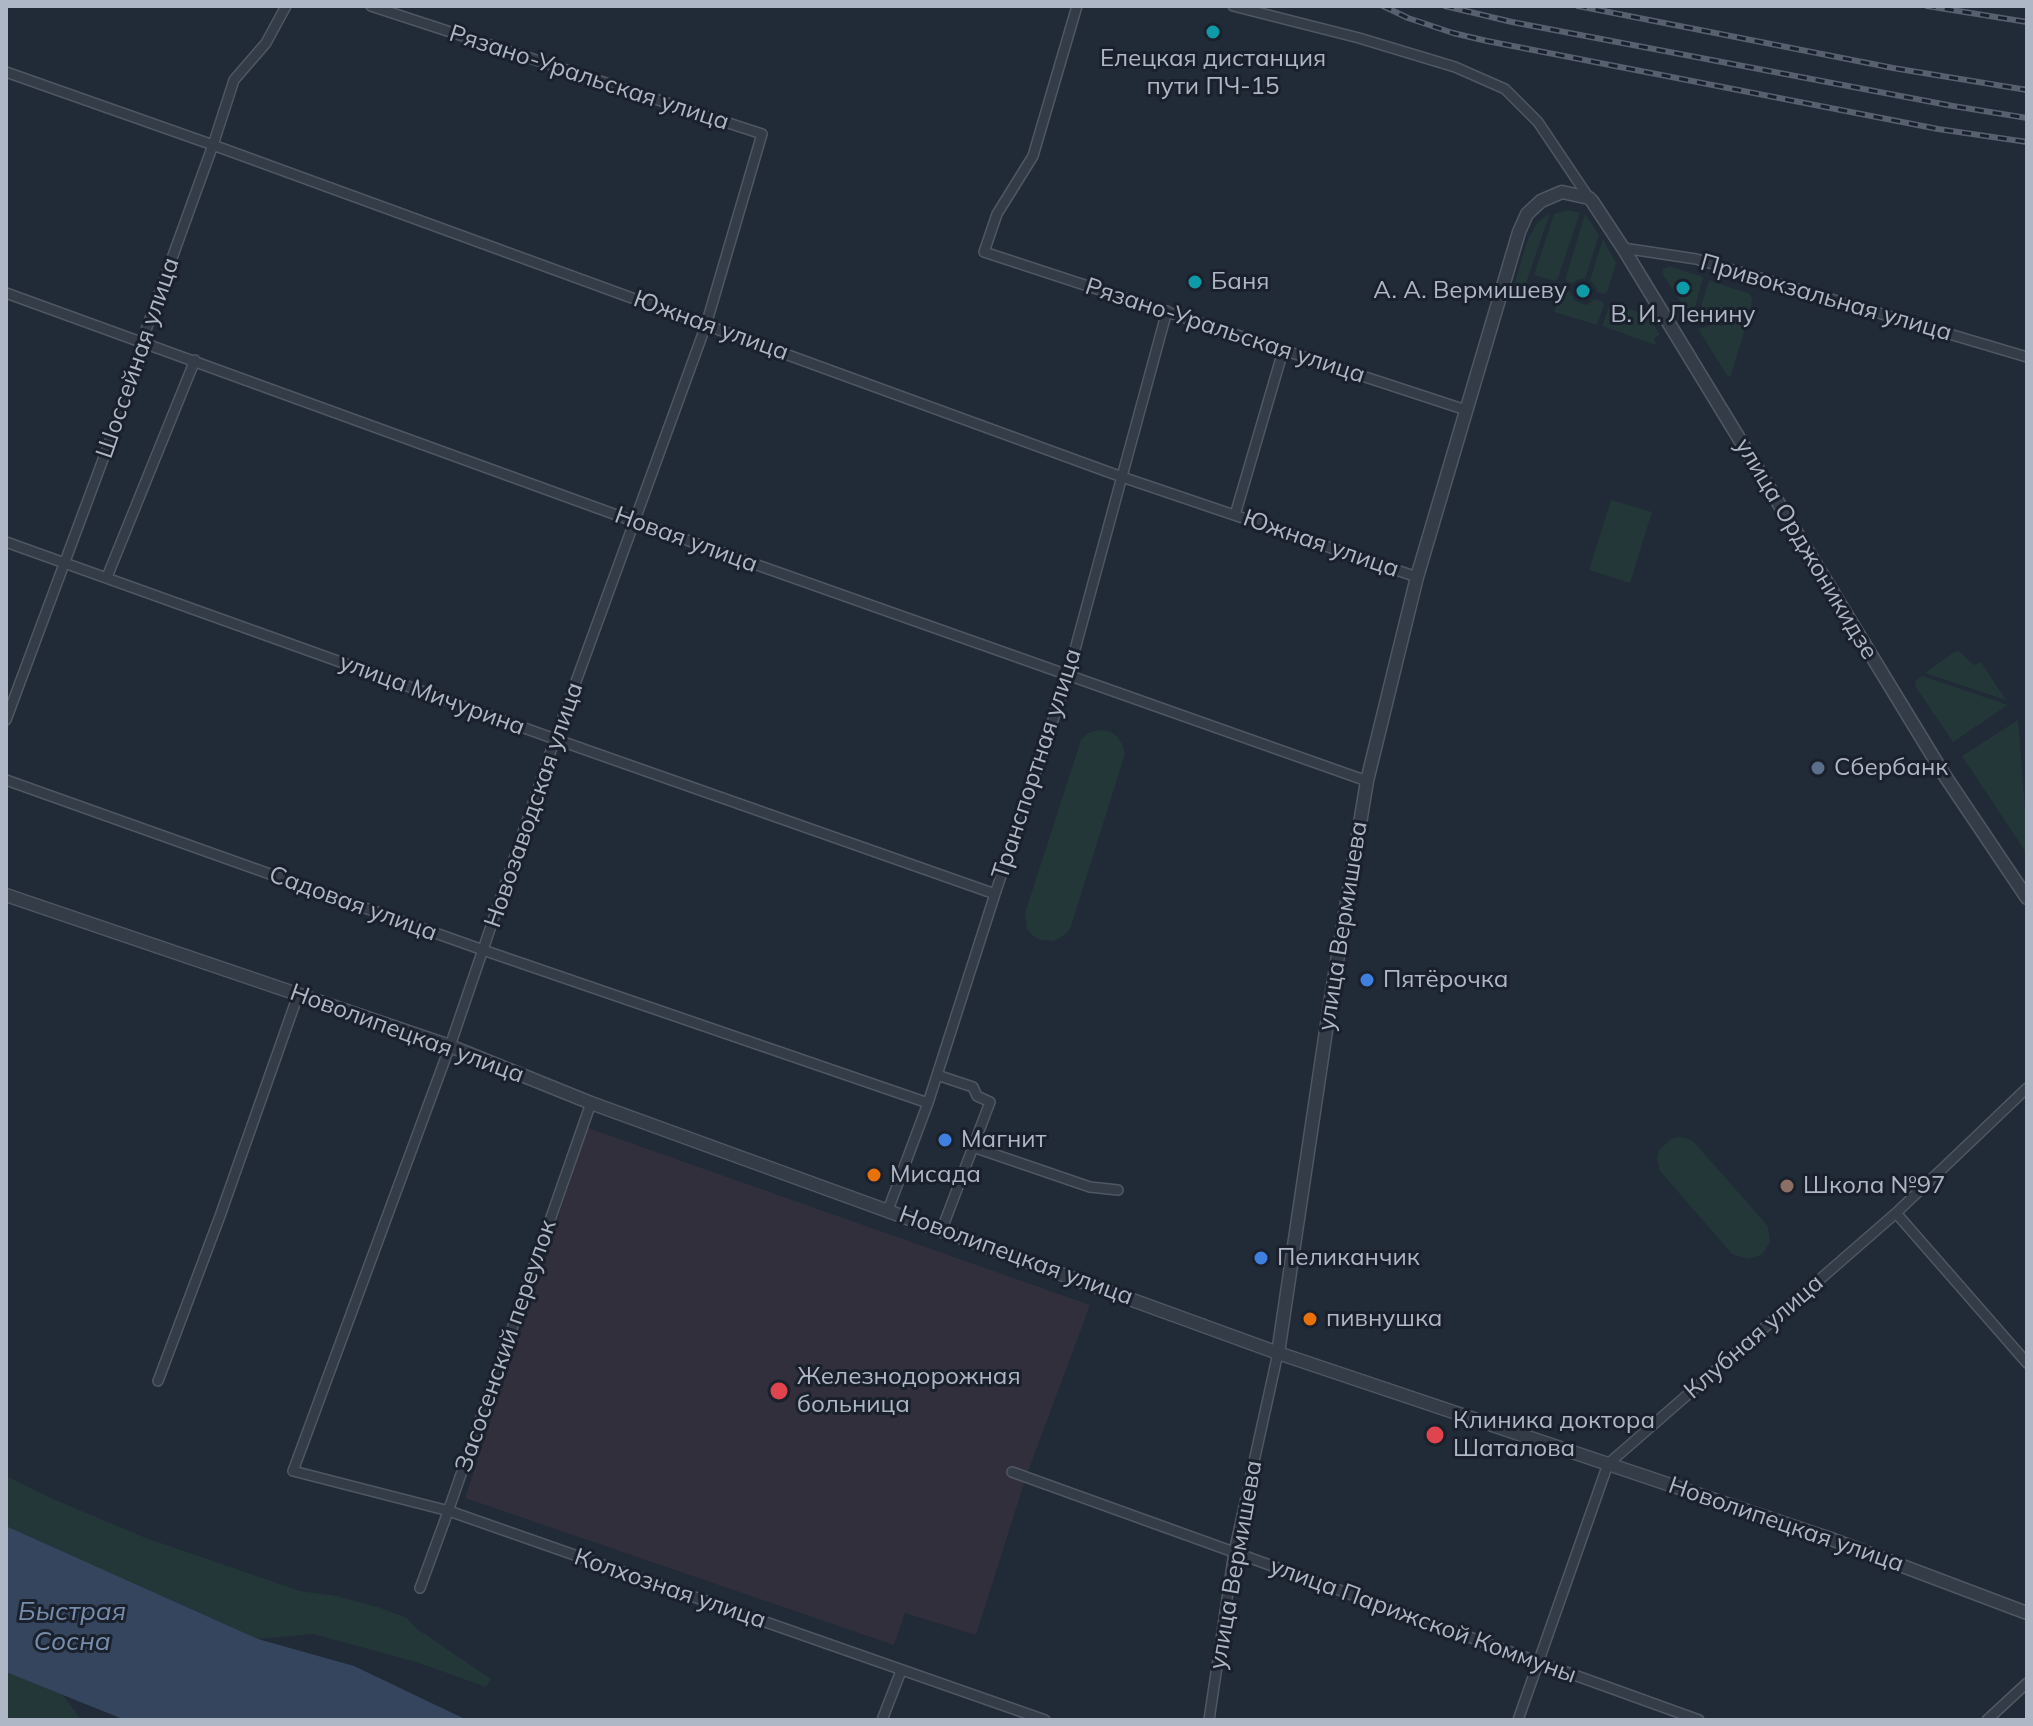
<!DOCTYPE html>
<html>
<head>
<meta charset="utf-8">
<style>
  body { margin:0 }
  #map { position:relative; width:2033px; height:1726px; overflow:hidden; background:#212a37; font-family:Mulish,sans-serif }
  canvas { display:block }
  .frame { position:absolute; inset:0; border:8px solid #aeb7c5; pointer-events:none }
</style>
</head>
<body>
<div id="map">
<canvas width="2033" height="1726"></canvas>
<div class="frame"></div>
</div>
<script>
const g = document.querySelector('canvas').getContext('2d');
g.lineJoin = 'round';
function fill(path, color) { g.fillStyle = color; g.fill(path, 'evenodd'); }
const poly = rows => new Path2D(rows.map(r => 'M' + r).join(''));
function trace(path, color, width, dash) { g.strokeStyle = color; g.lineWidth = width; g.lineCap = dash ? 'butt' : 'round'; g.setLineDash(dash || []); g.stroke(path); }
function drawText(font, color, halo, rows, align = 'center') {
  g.font = font + ' Mulish,sans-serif'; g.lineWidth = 6; g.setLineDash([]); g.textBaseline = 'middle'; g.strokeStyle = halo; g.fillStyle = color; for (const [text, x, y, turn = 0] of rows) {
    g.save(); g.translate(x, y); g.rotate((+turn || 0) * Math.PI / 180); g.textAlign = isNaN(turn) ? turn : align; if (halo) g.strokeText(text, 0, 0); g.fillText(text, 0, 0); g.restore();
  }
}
const medical = poly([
  [588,1128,1090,1305,1026,1477,976,1635,905,1613,894,1645,465,1498]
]);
const green = poly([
  [1569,210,1580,213,1558,278,1555,281,1534,275,1554,214],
  [1550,213,1520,301,1510,297,1528,239,1537,223],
  [1585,214,1599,235,1585,279,1579,279,1572,284,1565,280],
  [1603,239,1616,263,1607,292,1603,294,1597,292,1595,285,1590,280],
  [1669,266,1703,277,1692,320,1662,273,1663,269],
  [1709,280,1750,294,1752,299,1751,309,1726,315,1723,313,1719,314,1716,318,1696,324],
  [1563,290,1570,292,1575,301,1587,305,1594,299,1601,301,1604,304,1597,325,1554,312,1560,292],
  [1612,304,1648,315,1660,335,1654,338,1656,345,1602,326,1609,307],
  [1750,313,1731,375,1728,377,1698,329,1718,323,1721,326,1727,324,1728,319],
  [1611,500,1652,512,1630,583,1589,570],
  [1954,652,1960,652,1974,665,1981,662,2006,700,1925,673],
  [1922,676,2008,705,1953,742,1915,686,1916,680],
  [2018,720,2027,834,2027,854,1962,756],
  [1103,730,1111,732,1118,737,1123,746,1125,754,1071,926,1067,933,1060,938,1053,941,1040,940,1033,936,1027,929,1025,913,1081,740,1087,734,1094,731],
  [1678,1137,1686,1138,1693,1141,1768,1226,1770,1242,1762,1255,1747,1259,1732,1254,1660,1171,1657,1158,1659,1150,1671,1139],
  [6,1476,53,1499,146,1538,300,1591,337,1596,381,1608,407,1618,416,1628,491,1679,486,1687,416,1662,313,1634,258,1639,6,1526],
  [6,1672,63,1695,79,1717,78,1720,6,1720]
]);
const water = poly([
  [6,1526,258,1639,354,1666,467,1720,125,1720,6,1672]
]);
const minor = poly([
  [371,6,762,134,706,325,555,739,450,1046,293,1471,449,1511,1045,1720],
  [1077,6,1033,156,997,214,984,252,1466,410],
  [1233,6,1359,38,1455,67,1505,89,1538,122,1589,198],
  [6,72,213,145,1122,477,1417,577],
  [1623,248,1696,259,2027,357],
  [6,293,633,521,1367,781],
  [1235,515,1283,351],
  [6,542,555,739,995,894],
  [107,577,195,360],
  [6,720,143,352,142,341,213,145,234,80,266,43,286,6],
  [6,780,483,950,928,1103],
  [937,1075,973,1087,977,1096,990,1102,942,1229],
  [973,1147,1090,1187,1118,1190],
  [888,1210,928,1103,995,894,1068,675,1167,311],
  [1896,1213,2027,1363],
  [158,1381,220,1216,298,995],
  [1012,1472,1699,1720],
  [420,1588,445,1520,591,1103],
  [882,1720,901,1671],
  [1209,1720,1234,1552,1278,1353],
  [1518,1720,1608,1464,1896,1213,2027,1088],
  [1987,1720,2027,1683]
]);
const tertiary = poly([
  [6,895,450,1046,591,1103,1278,1353,1831,1539,2027,1613],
  [1278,1353,1330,1004,1367,781,1417,577,1519,232,1527,214,1541,201,1562,192,1589,198,1592,201,1623,248,1943,773,2027,898]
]);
const rail = poly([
  [1383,6,1408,18,1453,33,1487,41,1938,129,2027,142],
  [1445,6,1512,22,1953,106,2027,118],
  [1578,6,1893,68,2027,90],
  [1927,6,2027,22]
]);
const markers = [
  [1213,32,8,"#0f9aa8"],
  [1195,282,8,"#0f9aa8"],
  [1683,288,8,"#0f9aa8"],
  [1583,291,8,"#0f9aa8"],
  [1818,768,8,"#5c6f8a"],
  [1367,980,8,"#3f7fe0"],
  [945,1140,8,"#3f7fe0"],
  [874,1175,8,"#e8710a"],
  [1787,1186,8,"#8d6e63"],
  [1261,1258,8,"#3f7fe0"],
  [1310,1319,8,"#e8710a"],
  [779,1391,10,"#e0444e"],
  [1435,1435,10,"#e0444e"]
];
const poiNames = [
  ["Елецкая дистанция",1213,59,"center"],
  ["пути ПЧ-15",1213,87,"center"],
  ["Баня",1211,282],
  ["А. А. Вермишеву",1567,291,"right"],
  ["В. И. Ленину",1683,315,"center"],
  ["Сбербанк",1834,768],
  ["Пятёрочка",1383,980],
  ["Магнит",961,1140],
  ["Мисада",890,1175],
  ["Школа №97",1803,1186],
  ["Пеликанчик",1277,1258],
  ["пивнушка",1326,1319],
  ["Железнодорожная",797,1377],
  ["больница",797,1405],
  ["Клиника доктора",1453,1421],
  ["Шаталова",1453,1449]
];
const streetNames = [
  ["Рязано-Уральская улица",589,78,18],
  ["Привокзальная улица",1826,298,16],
  ["Южная улица",711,326,20],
  ["Рязано-Уральская улица",1225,331,18],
  ["Шоссейная улица",138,358,-71],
  ["Новая улица",686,540,20],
  ["Южная улица",1321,544,19],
  ["улица Орджоникидзе",1806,549,59],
  ["улица Мичурина",432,695,20],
  ["Транспортная улица",1037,764,-72],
  ["Новозаводская улица",534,805,-71],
  ["Садовая улица",353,904,20],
  ["улица Вермишева",1343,926,-81],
  ["Новолипецкая улица",407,1034,20],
  ["Новолипецкая улица",1016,1256,20],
  ["Клубная улица",1754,1337,-41],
  ["Засосенский переулок",506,1346,-71],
  ["Новолипецкая улица",1786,1525,19],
  ["улица Вермишева",1236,1565,-80],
  ["Колхозная улица",670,1589,19],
  ["улица Парижской Коммуны",1423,1621,20]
];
const waterNames = [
  ["Быстрая",72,1612],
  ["Сосна",72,1642]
];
fill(medical, '#312f3c');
fill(green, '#233638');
fill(water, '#35455e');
trace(minor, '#4f5763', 12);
trace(tertiary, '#4f5763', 15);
trace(minor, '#343c48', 9);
trace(tertiary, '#343c48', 12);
trace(rail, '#56606f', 6);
trace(rail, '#1a212c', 3, [9]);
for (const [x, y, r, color] of markers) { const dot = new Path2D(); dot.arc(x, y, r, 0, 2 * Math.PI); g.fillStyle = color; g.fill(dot); trace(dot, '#1a212c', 3); }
drawText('24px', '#aeb7c5', '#1a212c', poiNames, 'left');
drawText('24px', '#aeb7c5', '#1a212c', streetNames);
drawText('italic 26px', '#778dac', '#1a212c', waterNames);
</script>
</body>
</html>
